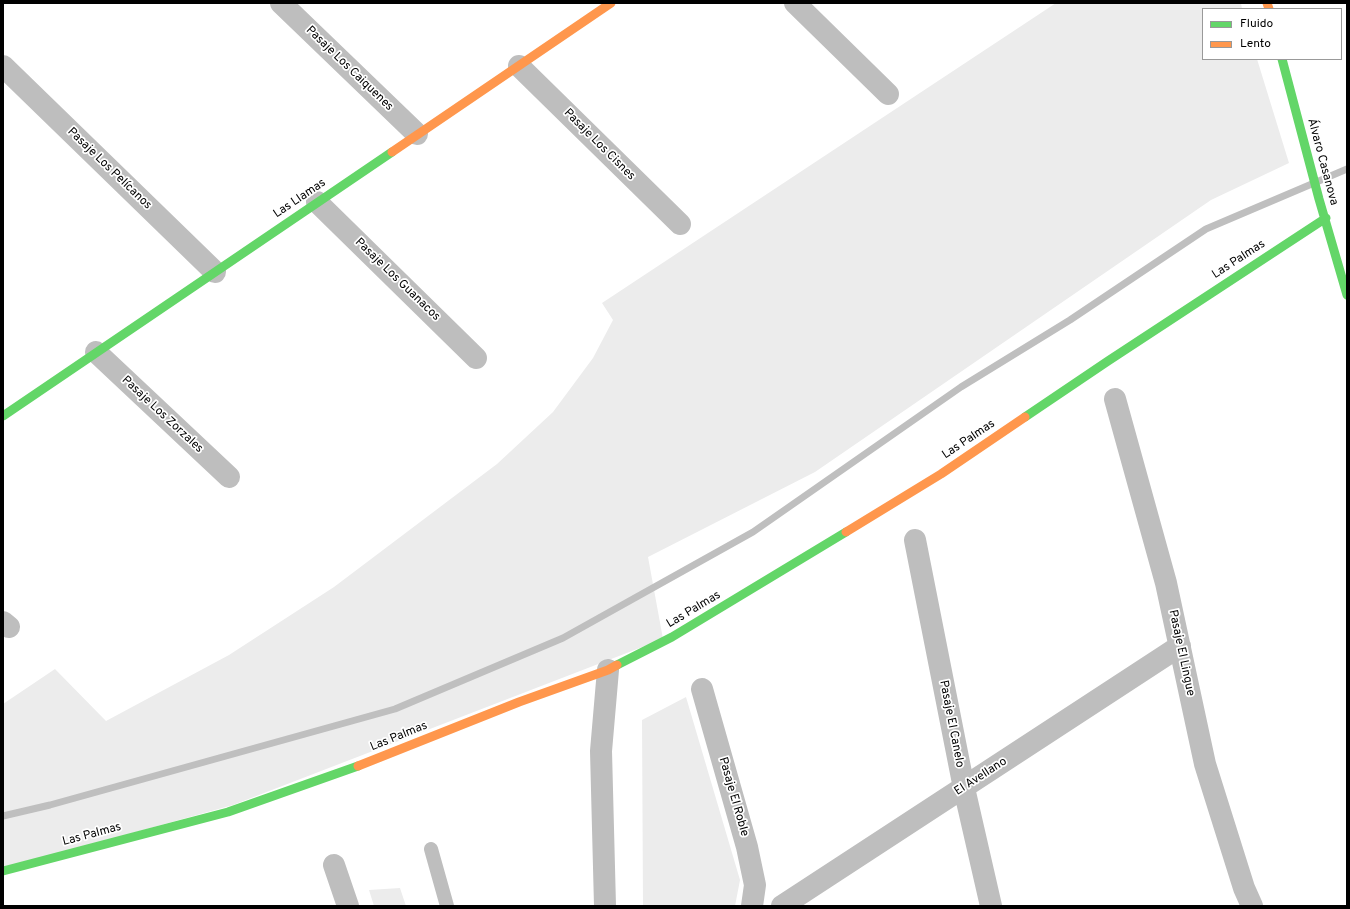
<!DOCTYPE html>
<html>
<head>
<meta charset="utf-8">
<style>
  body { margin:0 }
  #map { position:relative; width:1350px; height:909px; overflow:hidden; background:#fff; font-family:Overpass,sans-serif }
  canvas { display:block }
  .frame { position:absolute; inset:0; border:4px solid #000; pointer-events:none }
  .legend { position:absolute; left:1202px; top:8px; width:140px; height:52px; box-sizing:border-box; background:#fff; border:1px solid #999; margin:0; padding:5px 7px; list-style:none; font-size:12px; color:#000 }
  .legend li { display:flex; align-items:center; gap:8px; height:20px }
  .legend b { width:20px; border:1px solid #999 }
</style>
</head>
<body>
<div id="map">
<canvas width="1350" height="909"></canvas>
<div class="frame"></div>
<ul class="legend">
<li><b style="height:5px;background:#63d668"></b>Fluido</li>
<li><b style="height:5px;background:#ff974d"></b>Lento</li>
</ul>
</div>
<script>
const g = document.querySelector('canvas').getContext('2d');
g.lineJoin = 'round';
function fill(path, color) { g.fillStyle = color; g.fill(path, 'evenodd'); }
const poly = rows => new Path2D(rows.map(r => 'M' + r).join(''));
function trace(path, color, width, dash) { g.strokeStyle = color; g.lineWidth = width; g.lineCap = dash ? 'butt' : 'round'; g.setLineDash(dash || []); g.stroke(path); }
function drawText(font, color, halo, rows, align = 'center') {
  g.font = font + ' Overpass,sans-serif'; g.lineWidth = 3.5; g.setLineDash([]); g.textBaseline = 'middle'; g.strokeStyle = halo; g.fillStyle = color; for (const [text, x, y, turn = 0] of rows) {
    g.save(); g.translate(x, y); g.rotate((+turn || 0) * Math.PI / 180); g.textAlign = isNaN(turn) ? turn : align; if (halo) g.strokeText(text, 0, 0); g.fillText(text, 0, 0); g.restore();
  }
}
const green = poly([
  [1056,3,1241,3,1242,9,1203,9,1203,59,1257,59,1289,163,1211,200,815,472,648,557,663,639,233,805,3,869,3,704,55,669,106,721,229,655,334,587,497,464,553,412,593,358,613,320,602,303],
  [686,697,740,880,735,906,643,906,642,720],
  [400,888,406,906,374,906,369,890]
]);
const stream = poly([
  [3,816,50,805,395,709,563,638,753,532,961,387,1070,320,1206,229,1347,169]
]);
const lane = poly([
  [431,849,447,906]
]);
const street = poly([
  [281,3,417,134],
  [795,3,888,94],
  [3,66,215,272],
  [519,66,680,224],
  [317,202,476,358],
  [96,352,229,477],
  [1115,399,1166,583,1205,764,1244,888,1252,906],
  [915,540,964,788,991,906],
  [3,622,9,627],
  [702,689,747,847,755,885,752,906],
  [334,865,348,906],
  [605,906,601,751,608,670],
  [782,906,1180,646]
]);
const fast = poly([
  [1282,59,1319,199,1347,295],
  [3,416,392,152],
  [1025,417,1108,361,1326,218],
  [617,665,672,637,846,532],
  [3,871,228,812,358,766]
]);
const slow = poly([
  [1267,3,1269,9],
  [392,152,611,3],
  [846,532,941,474,1025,417],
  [358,766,519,702,608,670,617,665]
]);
const streetNames = [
  ["Pasaje Los Caiquenes",349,69,44],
  ["Pasaje Los Cisnes",599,145,45],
  ["Álvaro Casanova",1322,162,75],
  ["Pasaje Los Pelícanos",109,169,44],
  ["Las Llamas",300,199,-34],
  ["Las Palmas",1239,260,-33],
  ["Pasaje Los Guanacos",397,280,44],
  ["Pasaje Los Zorzales",162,415,43],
  ["Las Palmas",969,440,-34],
  ["Las Palmas",694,610,-31],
  ["Pasaje El Lingue",1181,653,78],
  ["Pasaje El Canelo",951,724,79],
  ["Las Palmas",399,737,-22],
  ["El Avellano",981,777,-33],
  ["Pasaje El Roble",733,797,74],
  ["Las Palmas",92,835,-15]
];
fill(green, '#ececec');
trace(stream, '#bfbfbf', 7);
trace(lane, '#bebebe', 14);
trace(street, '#bebebe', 22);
trace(fast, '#63d668', 9);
trace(slow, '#ff974d', 9);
drawText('12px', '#000', '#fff', streetNames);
</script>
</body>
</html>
